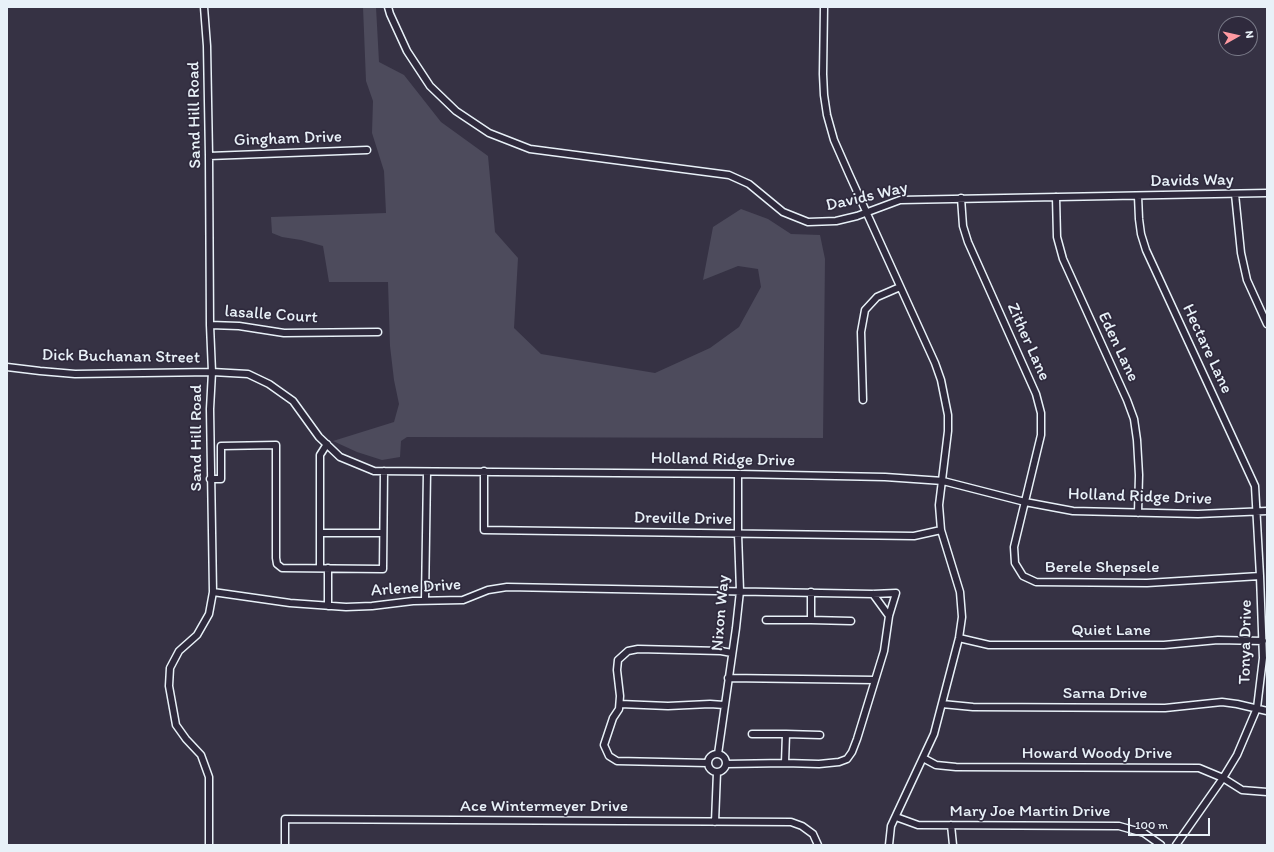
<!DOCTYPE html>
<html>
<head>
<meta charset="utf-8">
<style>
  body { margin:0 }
  #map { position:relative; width:1274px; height:852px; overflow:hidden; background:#363244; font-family:Itim,sans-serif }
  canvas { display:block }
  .frame { position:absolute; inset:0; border:8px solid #e8f1f8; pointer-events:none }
  .north { position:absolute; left:1218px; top:16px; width:40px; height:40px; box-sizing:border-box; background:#2f2a3d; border:1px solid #797a88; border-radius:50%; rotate:82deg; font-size:11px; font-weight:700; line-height:16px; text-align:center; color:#e8f1f8 }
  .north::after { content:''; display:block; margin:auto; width:14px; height:18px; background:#ff9aa2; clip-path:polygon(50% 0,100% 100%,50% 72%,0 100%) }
  .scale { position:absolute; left:1128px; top:818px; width:82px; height:18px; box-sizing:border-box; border:2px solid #e8f1f8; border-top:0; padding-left:5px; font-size:12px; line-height:14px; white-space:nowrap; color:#e8f1f8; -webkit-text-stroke:3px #2f2a3d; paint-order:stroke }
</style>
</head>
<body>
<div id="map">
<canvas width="1274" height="852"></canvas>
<div class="frame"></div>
<div class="north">N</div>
<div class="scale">100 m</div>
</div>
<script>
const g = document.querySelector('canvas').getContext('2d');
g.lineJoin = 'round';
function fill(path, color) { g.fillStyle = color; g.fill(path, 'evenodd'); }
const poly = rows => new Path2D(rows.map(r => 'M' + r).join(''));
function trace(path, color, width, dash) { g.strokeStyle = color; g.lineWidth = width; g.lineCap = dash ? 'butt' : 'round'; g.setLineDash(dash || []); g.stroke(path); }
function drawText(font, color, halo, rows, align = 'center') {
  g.font = font + ' Itim,sans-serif'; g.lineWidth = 3.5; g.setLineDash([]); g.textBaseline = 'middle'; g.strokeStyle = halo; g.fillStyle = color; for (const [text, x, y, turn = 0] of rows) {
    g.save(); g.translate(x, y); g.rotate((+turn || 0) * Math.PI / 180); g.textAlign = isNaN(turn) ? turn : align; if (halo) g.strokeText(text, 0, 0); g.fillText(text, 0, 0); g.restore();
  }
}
const green = poly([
  [363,7,376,7,379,62,404,75,441,122,488,156,495,232,518,258,514,328,541,354,655,373,710,348,739,327,761,287,758,269,738,266,703,280,713,227,741,209,768,219,791,234,820,235,825,259,823,438,407,437,401,441,400,457,382,460,357,452,333,441,394,422,399,404,394,380,390,346,388,282,329,282,323,246,301,240,282,237,272,233,271,217,386,213,384,171,372,133,373,101,366,81]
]);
const minor = poly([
  [204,7,207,46,209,156,210,325,212,372,210,409,213,592,209,614,197,635,179,651,170,668,169,686,176,725,186,739,201,755,209,777,209,845],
  [388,7,390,14,407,51,430,86,456,111,489,133,530,149,729,175,749,184,783,212,808,222,836,221,857,216,900,200,1267,193],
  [824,7,823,74,824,95,827,115,834,140,849,174,935,363,941,380,948,415,948,431,939,505,941,530,960,592,962,617,959,638,934,734,891,826,889,845],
  [209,156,367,150],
  [1235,194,1241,253,1247,280,1267,324],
  [1138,196,1139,219,1141,234,1146,250,1255,486,1260,576,1263,658,1257,708,1237,755,1223,778,1176,845],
  [1056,197,1057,237,1063,259,1127,400,1134,419,1137,440,1139,475,1138,513],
  [961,198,963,226,968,242,1036,394,1041,413,1041,435,1014,547,1015,563,1023,576,1036,582,1147,583,1260,576],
  [210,325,239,326,284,333,378,332],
  [7,367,40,371,75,374,212,372,248,374,269,384,293,401,319,437,340,457,374,471,738,474,885,477,943,481,1025,502,1073,511,1198,514,1267,511],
  [863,400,861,332,865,310,877,297,900,287],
  [484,471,484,530,914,536,941,530],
  [210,479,221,479,221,446,276,445,276,558,277,564,282,568,383,569,384,471],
  [321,533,383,533],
  [320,568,320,455,327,444],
  [213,592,290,603,346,607,372,606,413,601,463,600,488,590,507,587,873,594,896,593,889,616,884,651,857,739,852,752,847,759,839,762,819,764,785,763,726,764],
  [811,592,811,620,851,621],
  [873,594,889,616],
  [425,600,427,472],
  [328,606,328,568],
  [766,620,811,620],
  [959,638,989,645,1164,645,1218,640,1263,641],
  [728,678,875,680],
  [620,704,668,706,710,704,724,705],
  [942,704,973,707,1165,708,1222,702,1237,704,1267,711],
  [752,734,786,734,785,763],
  [786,734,820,735],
  '708 763a9 9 0 1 1 18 0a9 9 0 1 1-18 0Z',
  [718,754,736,628,740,591,738,534,738,474],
  [923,758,936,765,956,767,1199,768,1223,778,1242,790,1267,792],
  [708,763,617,761,609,756,604,745,613,718,619,709,620,696,617,670,618,660,628,651,638,649,721,651,732,653],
  [896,817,918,825,1119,826,1144,833,1161,845],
  [715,822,717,772],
  [951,825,953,845],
  [285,845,285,819,791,822,802,826,813,834,818,845]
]);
const streetNames = [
  ["Sand Hill Road",195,115,-91],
  ["Gingham Drive",288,139,-2],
  ["Davids Way",1192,181,-1],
  ["Davids Way",867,197,-13],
  ["lasalle Court",271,315,4],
  ["Zither Lane",1028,342,66],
  ["Eden Lane",1118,347,65],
  ["Hectare Lane",1207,349,65],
  ["Dick Buchanan Street",121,357,1],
  ["Sand Hill Road",197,438,-90],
  ["Holland Ridge Drive",723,460,1],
  ["Holland Ridge Drive",1140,497,2],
  ["Dreville Drive",683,519,1],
  ["Berele Shepsele",1102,568],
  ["Arlene Drive",416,588,-4],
  ["Nixon Way",721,613,-85],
  ["Quiet Lane",1111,631],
  ["Tonya Drive",1246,642,-89],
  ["Sarna Drive",1105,694],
  ["Howard Woody Drive",1097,754],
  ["Ace Wintermeyer Drive",544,807],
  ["Mary Joe Martin Drive",1030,812]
];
fill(green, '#4d4b5c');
trace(minor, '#e8f1f8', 9);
trace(minor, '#2f2a3d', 6);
drawText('17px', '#e8f1f8', '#2f2a3d', streetNames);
</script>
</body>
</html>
